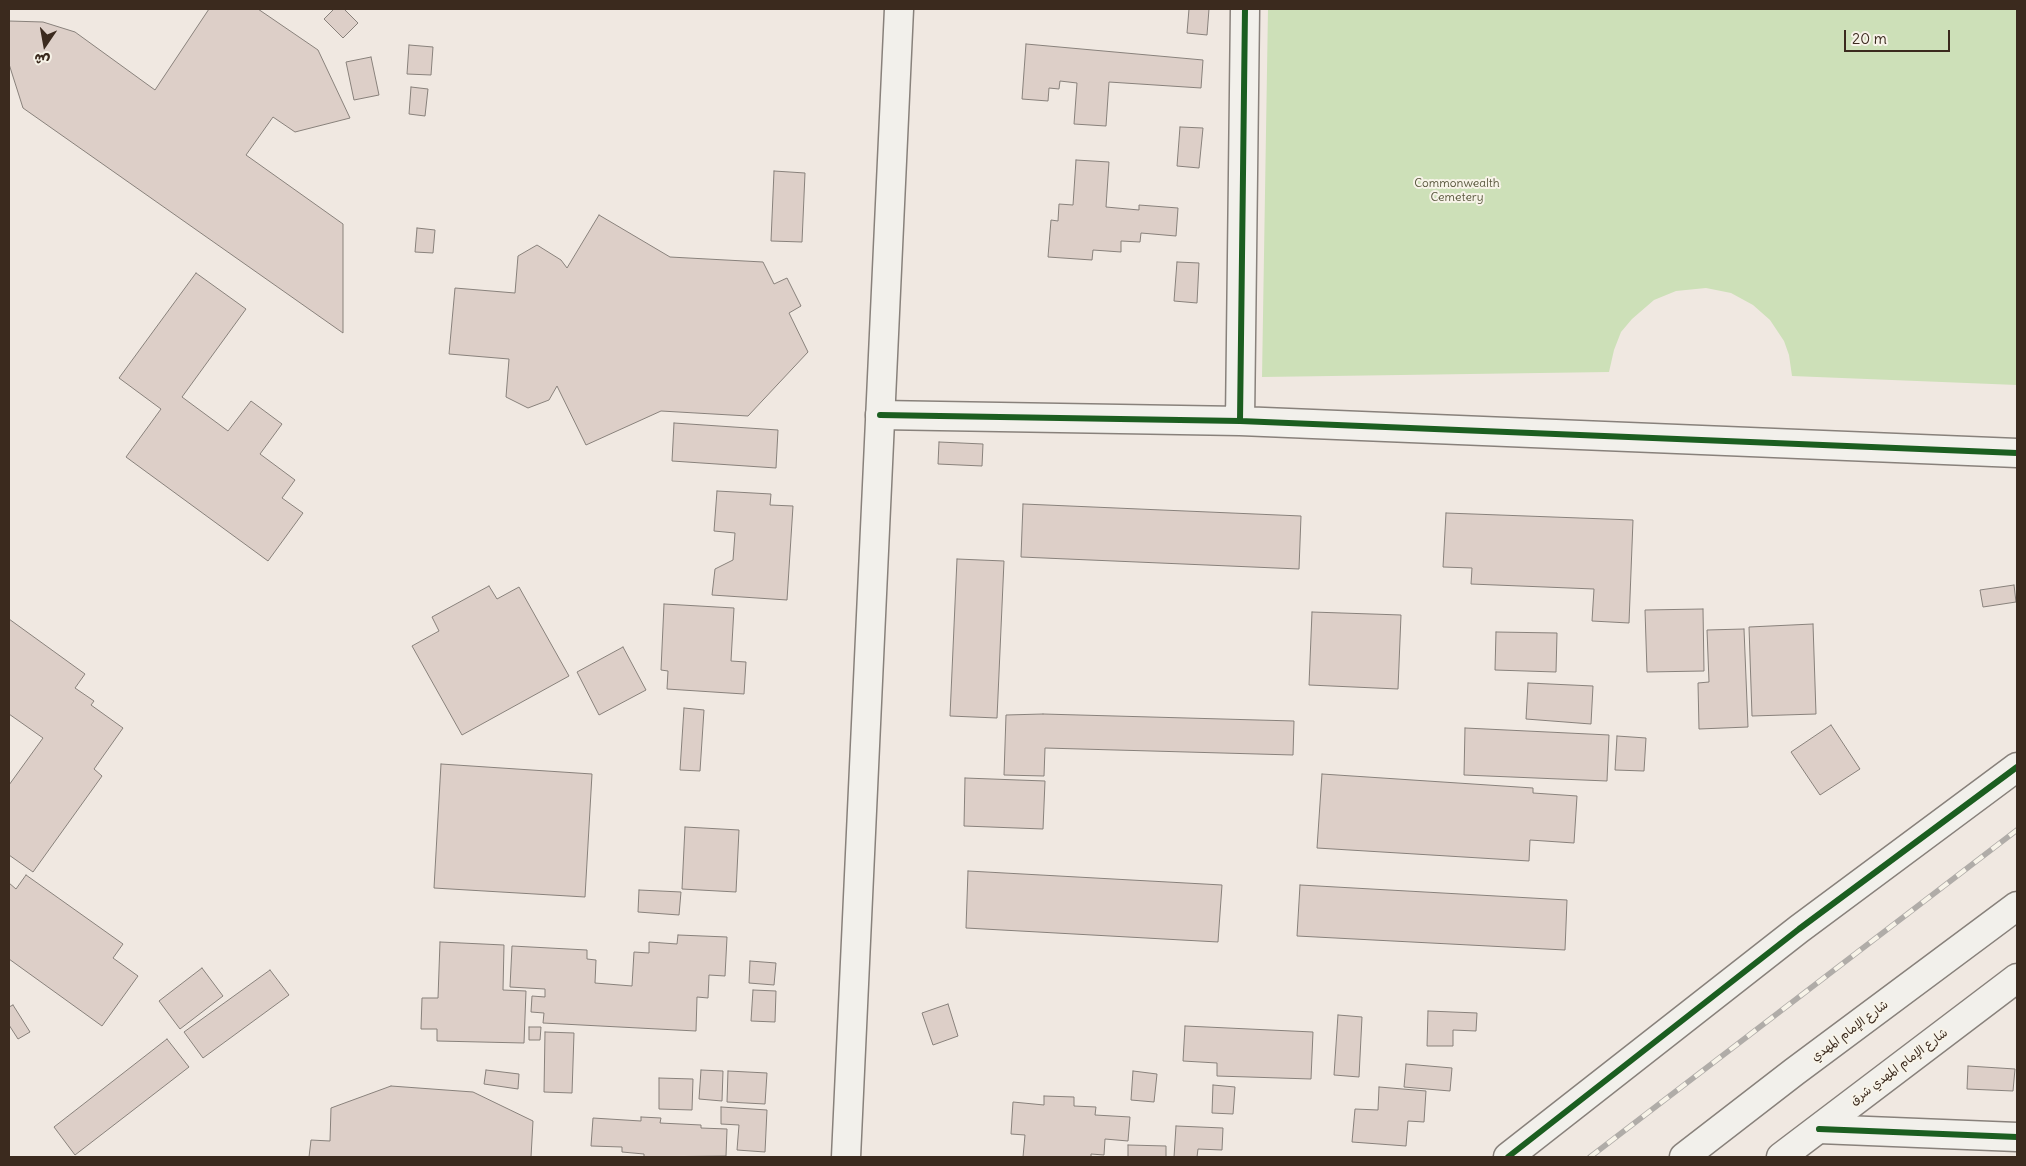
<!DOCTYPE html>
<html>
<head>
<meta charset="utf-8">
<style>
  body { margin:0 }
  #map { position:relative; width:2026px; height:1166px; overflow:hidden; background:#f0e8e1; font-family:Delius,"Playpen Sans Arabic",sans-serif }
  canvas { display:block }
  .frame { position:absolute; inset:0; border:10px solid #3b2a1e; pointer-events:none }
  .north { position:absolute; left:20px; top:20px; width:50px; height:50px; -webkit-text-stroke:4px #f7f3e8; paint-order:stroke; rotate:192deg; font-size:14px; font-weight:700; line-height:20px; text-align:center; color:#3b2a1e }
  .north::after { content:''; display:block; margin:auto; width:18px; height:22px; background:#3b2a1e; clip-path:polygon(50% 0,100% 100%,50% 72%,0 100%) }
  .scale { position:absolute; left:1844px; top:30px; width:106px; height:22px; box-sizing:border-box; border:2px solid #3b2a1e; border-top:0; padding-left:6px; font-size:15px; line-height:18px; white-space:nowrap; color:#3b2a1e; -webkit-text-stroke:4px #f7f3e8; paint-order:stroke }
</style>
</head>
<body>
<div id="map">
<canvas width="2026" height="1166"></canvas>
<div class="frame"></div>
<div class="north">ش</div>
<div class="scale">20 m</div>
</div>
<script>
const g = document.querySelector('canvas').getContext('2d');
g.lineJoin = 'round';
function fill(path, color) { g.fillStyle = color; g.fill(path, 'evenodd'); }
const poly = rows => new Path2D(rows.map(r => 'M' + r).join(''));
function trace(path, color, width, dash) { g.strokeStyle = color; g.lineWidth = width; g.lineCap = dash ? 'butt' : 'round'; g.setLineDash(dash || []); g.stroke(path); }
function drawText(font, color, halo, rows, align = 'center') {
  g.font = font + ' Delius,"Playpen Sans Arabic",sans-serif'; g.lineWidth = 4; g.setLineDash([]); g.textBaseline = 'middle'; g.strokeStyle = halo; g.fillStyle = color; for (const [text, x, y, turn = 0] of rows) {
    g.save(); g.translate(x, y); g.rotate((+turn || 0) * Math.PI / 180); g.textAlign = isNaN(turn) ? turn : align; if (halo) g.strokeText(text, 0, 0); g.fillText(text, 0, 0); g.restore();
  }
}
const green = poly([
  [1268,9,2017,9,2017,385,1792,376,1789,355,1784,341,1770,320,1753,305,1731,293,1706,288,1676,291,1654,300,1632,319,1621,332,1614,350,1609,372,1262,377]
]);
const building = poly([
  [209,9,258,9,318,50,350,118,295,132,273,117,246,155,343,224,343,333,23,108,9,64,9,21,43,22,75,32,155,90,209,9],
  [334,9,344,9,358,23,343,38,324,19,334,9],
  [1189,9,1209,9,1207,35,1187,33,1189,9],
  [1026,44,1203,60,1201,88,1109,82,1106,126,1074,124,1077,83,1060,81,1059,89,1049,88,1048,101,1022,99,1026,44],
  [409,45,433,47,431,75,407,74,409,45],
  [371,57,379,95,354,100,346,62,371,57],
  [411,87,428,89,425,116,409,114,411,87],
  [1180,127,1203,128,1199,168,1177,166,1180,127],
  [1076,160,1109,162,1106,207,1139,210,1139,205,1178,208,1176,236,1141,233,1140,242,1121,241,1121,252,1093,250,1092,260,1048,257,1051,220,1058,221,1059,204,1073,205,1076,160],
  [774,171,805,173,802,242,771,241,774,171],
  [599,215,670,257,763,262,774,284,787,278,801,306,789,313,808,352,748,416,661,411,586,445,557,386,549,400,528,408,506,397,509,359,449,354,455,288,515,293,518,256,537,245,561,260,567,268,599,215],
  [417,228,435,230,433,253,415,252,417,228],
  [1177,262,1199,263,1197,303,1174,301,1177,262],
  [196,273,246,309,182,397,228,431,251,401,282,424,260,454,295,480,282,498,303,513,268,561,126,457,161,409,119,378,196,273],
  [674,423,778,430,776,468,672,461,674,423],
  [939,442,983,444,982,466,938,464,939,442],
  [717,491,771,494,770,505,793,506,787,600,712,595,715,569,733,560,735,533,714,531,717,491],
  [1023,504,1301,516,1299,569,1021,557,1023,504],
  [1446,513,1633,520,1629,623,1592,621,1594,589,1471,584,1472,568,1443,567,1446,513],
  [957,559,1004,561,997,718,950,716,957,559],
  [2014,585,2016,602,1983,607,1980,590,2014,585],
  [489,586,497,599,519,587,569,676,462,735,412,646,439,631,432,617,489,586],
  [664,604,734,608,731,661,746,662,744,694,667,689,668,671,661,670,664,604],
  [1703,609,1704,671,1647,672,1645,610,1703,609],
  [1312,612,1401,615,1398,689,1309,685,1312,612],
  [9,619,85,674,75,688,94,701,91,705,123,728,94,769,102,776,33,872,9,855,9,785,43,738,9,714,9,619],
  [1813,624,1816,714,1752,716,1749,627,1813,624],
  [1744,629,1748,727,1699,729,1698,683,1709,682,1707,630,1744,629],
  [1496,632,1557,633,1556,672,1495,670,1496,632],
  [623,647,646,690,599,715,577,672,623,647],
  [1528,683,1593,686,1591,724,1526,719,1528,683],
  [684,708,704,710,700,771,680,770,684,708],
  [1043,714,1294,721,1293,755,1045,748,1044,776,1004,775,1006,715,1043,714],
  [1831,725,1860,769,1820,795,1791,752,1831,725],
  [1465,728,1609,735,1607,781,1464,775,1465,728],
  [1617,736,1646,738,1644,771,1615,770,1617,736],
  [441,764,592,774,585,897,434,888,441,764],
  [1322,774,1533,788,1533,793,1577,796,1574,843,1530,840,1529,861,1317,848,1322,774],
  [965,778,1045,781,1043,829,964,826,965,778],
  [685,827,739,830,736,892,682,889,685,827],
  [968,871,1222,885,1218,942,966,928,968,871],
  [26,875,123,944,113,958,138,976,102,1026,9,959,9,883,16,889,26,875],
  [1300,885,1567,900,1565,950,1297,936,1300,885],
  [639,890,681,892,679,915,638,912,639,890],
  [678,935,727,937,725,976,709,975,708,998,697,997,696,1031,543,1023,544,1013,531,1012,532,996,545,997,545,989,510,987,512,946,587,950,587,959,596,960,595,983,632,986,634,952,649,953,649,942,677,944,678,935],
  [440,942,504,945,503,990,526,991,524,1043,437,1041,437,1029,421,1029,422,998,438,998,440,942],
  [750,961,776,963,774,985,749,983,750,961],
  [202,968,223,996,180,1029,159,1001,202,968],
  [270,970,289,995,203,1058,184,1032,270,970],
  [753,990,776,991,775,1022,751,1021,753,990],
  [948,1004,958,1036,933,1045,922,1013,948,1004],
  [13,1005,30,1032,18,1039,9,1025,9,1007,13,1005],
  [1428,1011,1477,1013,1476,1031,1453,1030,1453,1046,1427,1046,1428,1011],
  [1338,1015,1362,1017,1359,1077,1334,1075,1338,1015],
  [1185,1026,1313,1032,1311,1079,1217,1076,1217,1063,1183,1061,1185,1026],
  [529,1027,541,1027,540,1040,529,1040,529,1027],
  [545,1032,574,1033,572,1093,544,1092,545,1032],
  [167,1039,189,1067,75,1155,54,1127,167,1039],
  [1406,1064,1452,1068,1450,1091,1404,1087,1406,1064],
  [1968,1066,2015,1069,2013,1091,1967,1089,1968,1066],
  [486,1070,519,1074,518,1089,484,1084,486,1070],
  [701,1070,723,1071,722,1101,699,1099,701,1070],
  [728,1071,767,1073,765,1104,727,1102,728,1071],
  [1133,1071,1157,1074,1154,1102,1131,1100,1133,1071],
  [659,1078,693,1079,692,1110,659,1109,659,1078],
  [1213,1085,1235,1087,1233,1114,1212,1113,1213,1085],
  [391,1086,473,1092,533,1121,531,1157,309,1157,311,1140,330,1141,331,1108,391,1086],
  [1379,1087,1426,1091,1424,1122,1408,1121,1406,1146,1352,1142,1355,1109,1378,1110,1379,1087],
  [1044,1096,1074,1097,1074,1106,1096,1107,1095,1115,1130,1117,1128,1141,1105,1139,1104,1155,1091,1154,1091,1157,1023,1157,1025,1135,1011,1134,1013,1102,1044,1105,1044,1096],
  [721,1107,767,1110,765,1152,737,1150,739,1125,721,1124,721,1107],
  [641,1117,661,1118,660,1123,701,1125,701,1128,727,1129,726,1156,644,1157,644,1154,622,1152,622,1147,591,1146,593,1118,641,1121,641,1117],
  [1176,1126,1223,1128,1222,1150,1198,1149,1197,1157,1174,1157,1176,1126],
  [1128,1145,1166,1146,1166,1157,1128,1157,1128,1145]
]);
const street = poly([
  [880,415,1240,421,2017,453],
  [1240,421,1245,9],
  [1819,1129,2017,1137],
  [1508,1157,1799,929,2017,767]
]);
const secondary = poly([
  [846,1157,899,9]
]);
const primary = poly([
  [1684,1157,1794,1072,2017,906],
  [1781,1157,2017,978]
]);
const rail = poly([
  [1590,1157,2017,830]
]);
const cycleway = poly([
  [880,415,1240,421,2017,453],
  [1240,421,1245,9],
  [1819,1129,2017,1137],
  [1508,1157,1799,929,2017,767]
]);
const parkNames = [
  ["Commonwealth",1457,184],
  ["Cemetery",1457,198]
];
const streetNames = [
  ["شارع الإمام المهدي",1850,1031,-37],
  ["شارع الإمام المهدي شرق",1899,1067,-37]
];
fill(green, '#cde0b8');
fill(building, '#ddcfc8');
trace(building, '#88817b', 1);
trace(street, '#88817b', 31);
trace(secondary, '#88817b', 31);
trace(primary, '#88817b', 31);
trace(street, '#f2f0eb', 28);
trace(secondary, '#f2f0eb', 28);
trace(primary, '#f2f0eb', 28);
trace(rail, '#b0aca8', 5.5);
trace(rail, '#f7f3e8', 4, [11]);
trace(cycleway, '#1b5e20', 6);
drawText('12px', '#58563c', '#f7f3e8', parkNames);
drawText('12px', '#3b2a1e', '#f7f3e8', streetNames);
</script>
</body>
</html>
